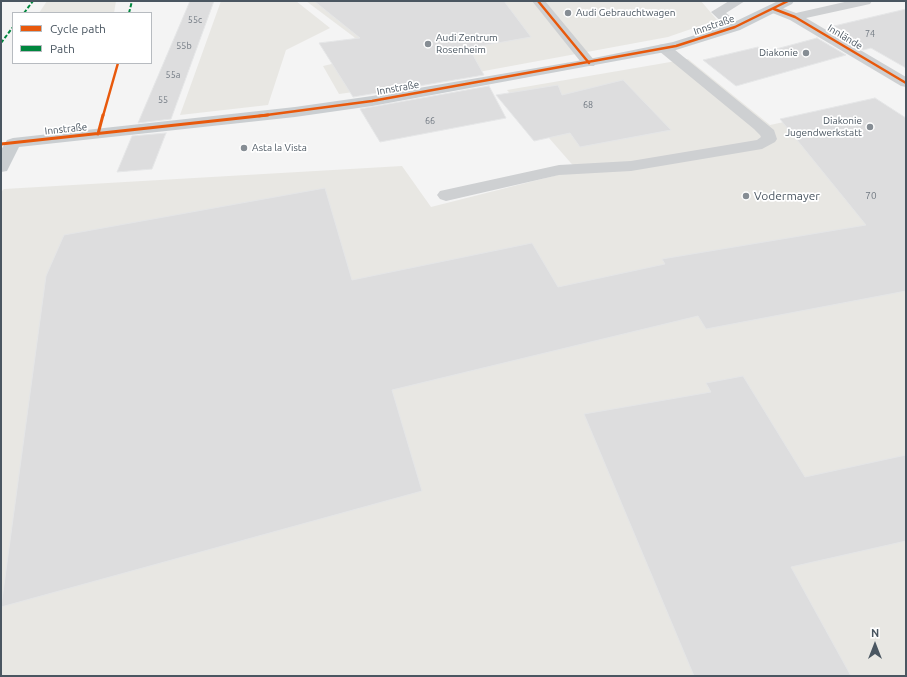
<!DOCTYPE html>
<html>
<head>
<meta charset="utf-8">
<style>
  body { margin:0 }
  #map { position:relative; width:907px; height:677px; overflow:hidden; background:#f4f4f4; font-family:Ubuntu,sans-serif }
  canvas { display:block }
  .frame { position:absolute; inset:0; border:2px solid #4a5661; pointer-events:none }
  .legend { position:absolute; left:12px; top:12px; width:140px; height:52px; box-sizing:border-box; background:#fff; border:1px solid #b7bbc0; margin:0; padding:5px 7px; list-style:none; font-size:12px; color:#4a5661 }
  .legend li { display:flex; align-items:center; gap:8px; height:20px }
  .legend b { width:20px; border:1px solid #b7bbc0 }
  .north { position:absolute; left:855px; top:625px; width:40px; height:40px; -webkit-text-stroke:3px #fff; paint-order:stroke; rotate:0deg; font-size:11px; font-weight:700; line-height:16px; text-align:center; color:#4a5661 }
  .north::after { content:''; display:block; margin:auto; width:14px; height:18px; background:#4a5661; clip-path:polygon(50% 0,100% 100%,50% 72%,0 100%) }
</style>
</head>
<body>
<div id="map">
<canvas width="907" height="677"></canvas>
<div class="frame"></div>
<ul class="legend">
<li><b style="height:5px;background:#e8590c"></b>Cycle path</li>
<li><b style="height:5px;background:#00873e"></b>Path</li>
</ul>
<div class="north">N</div>
</div>
<script>
const g = document.querySelector('canvas').getContext('2d');
g.lineJoin = 'round';
function fill(path, color) { g.fillStyle = color; g.fill(path, 'evenodd'); }
const poly = rows => new Path2D(rows.map(r => 'M' + r).join(''));
function trace(path, color, width, dash) { g.strokeStyle = color; g.lineWidth = width; g.lineCap = dash ? 'butt' : 'round'; g.setLineDash(dash || []); g.stroke(path); }
function drawText(font, color, halo, rows, align = 'center') {
  g.font = font + ' Ubuntu,sans-serif'; g.lineWidth = 3.5; g.setLineDash([]); g.textBaseline = 'middle'; g.strokeStyle = halo; g.fillStyle = color; for (const [text, x, y, turn = 0] of rows) {
    g.save(); g.translate(x, y); g.rotate((+turn || 0) * Math.PI / 180); g.textAlign = isNaN(turn) ? turn : align; if (halo) g.strokeText(text, 0, 0); g.fillText(text, 0, 0); g.restore();
  }
}
const commercial = poly([
  [47,1,116,1,114,13,39,13],
  [221,1,296,1,330,28,286,50,268,105,180,115],
  [306,1,701,1,717,20,668,37,419,83,339,94,323,66,366,56,354,37],
  [688,59,770,125,821,114,906,203,906,676,1,676,1,192,4,189,402,166,431,207,577,170,507,90]
]);
const building = poly([
  [190,1,214,1,171,119,138,123,190,1],
  [314,1,504,1,531,37,469,48,484,75,353,97,319,43,360,38,314,1],
  [906,9,906,68,871,48,863,50,835,33,842,31,834,26,906,9],
  [817,38,846,55,736,86,703,60,758,47,765,52,817,38],
  [623,80,671,130,580,147,570,133,534,141,496,95,558,85,562,95,623,80],
  [489,86,506,118,380,142,360,109,489,86],
  [875,98,906,118,906,291,706,329,698,316,392,390,422,491,1,607,46,276,64,235,325,188,352,280,532,243,558,287,665,264,662,259,866,225,780,119,875,98],
  [166,133,152,169,117,172,132,136,166,133],
  [743,376,805,477,906,455,906,541,791,567,851,676,694,676,584,414,711,392,706,383,743,376]
]);
const minor = poly([
  [532,1,545,1,594,60,596,63,594,66,584,66,532,1],
  [729,1,745,1,726,13,740,24,742,27,740,30,730,30,711,12,729,1],
  [849,1,872,1,870,4,806,18,906,77,906,87,901,86,790,20,770,12,768,9,774,5,796,13,849,1],
  [664,44,669,45,774,130,777,139,775,142,762,149,631,171,559,175,446,201,440,199,437,195,440,191,559,165,631,161,757,140,761,137,760,135,754,129,659,51,657,48,659,45,664,44]
]);
const major = poly([
  [778,1,794,1,792,4,740,30,676,50,372,106,295,117,19,147,7,171,1,172,1,150,7,140,13,138,295,107,372,96,589,59,673,42,730,24,778,1]
]);
const quiet = poly([
  [24,13,33,1],
  [129,13,132,1],
  [1,43,13,27]
]);
const cyclewayFar1 = poly([
  [538,1,589,63],
  [774,9,795,17,906,83],
  [103,116,118,63],
  [259,116,372,101,676,46,735,27,788,1]
]);
const cycleway = poly([
  [98,134,103,115],
  [1,144,268,115]
]);
const markers = [
  [568,13,4,"#868d94"],
  [428,44,4,"#868d94"],
  [806,53,4,"#868d94"],
  [870,127,4,"#868d94"],
  [244,148,4,"#868d94"],
  [746,196,4,"#868d94"]
];
const farNumbernames = [
  ["55c",195,20],
  ["74",870,34],
  ["55b",184,46],
  ["55a",173,75],
  ["55",163,100],
  ["68",588,105],
  ["66",430,121]
];
const farPoinames = [
  ["Audi Gebrauchtwagen",576,13],
  ["Audi Zentrum",436,38],
  ["Rosenheim",436,50],
  ["Diakonie",798,53,"right"],
  ["Diakonie",862,121,"right"],
  ["Jugendwerkstatt",862,133,"right"],
  ["Asta la Vista",252,148]
];
const farStreetnames = [
  ["Innstraße",714,25,-19],
  ["Innlände",845,37,31],
  ["Innstraße",398,88,-10],
  ["Innstraße",66,129,-6]
];
const numberNames = [
  ["70",871,196]
];
const poiNames = [
  ["Vodermayer",754,196]
];
fill(commercial, '#e8e7e3');
fill(building, '#ddddde');
trace(building, '#e5e6e7', 1);
fill(minor, '#ced0d2');
fill(major, '#caced1');
trace(quiet, '#00873e', 2, [4, 2]);
trace(cyclewayFar1, '#e8590c', 2.5);
trace(cycleway, '#e8590c', 3);
for (const [x, y, r, color] of markers) { const dot = new Path2D(); dot.arc(x, y, r, 0, 2 * Math.PI); g.fillStyle = color; g.fill(dot); trace(dot, '#fff', 1.5); }
drawText('9px', '#707881', null, farNumbernames);
drawText('10px', '#4a5661', '#fff', farPoinames, 'left');
drawText('10px', '#4a5661', '#fff', farStreetnames);
drawText('10px', '#707881', null, numberNames);
drawText('12px', '#4a5661', '#fff', poiNames, 'left');
</script>
</body>
</html>
